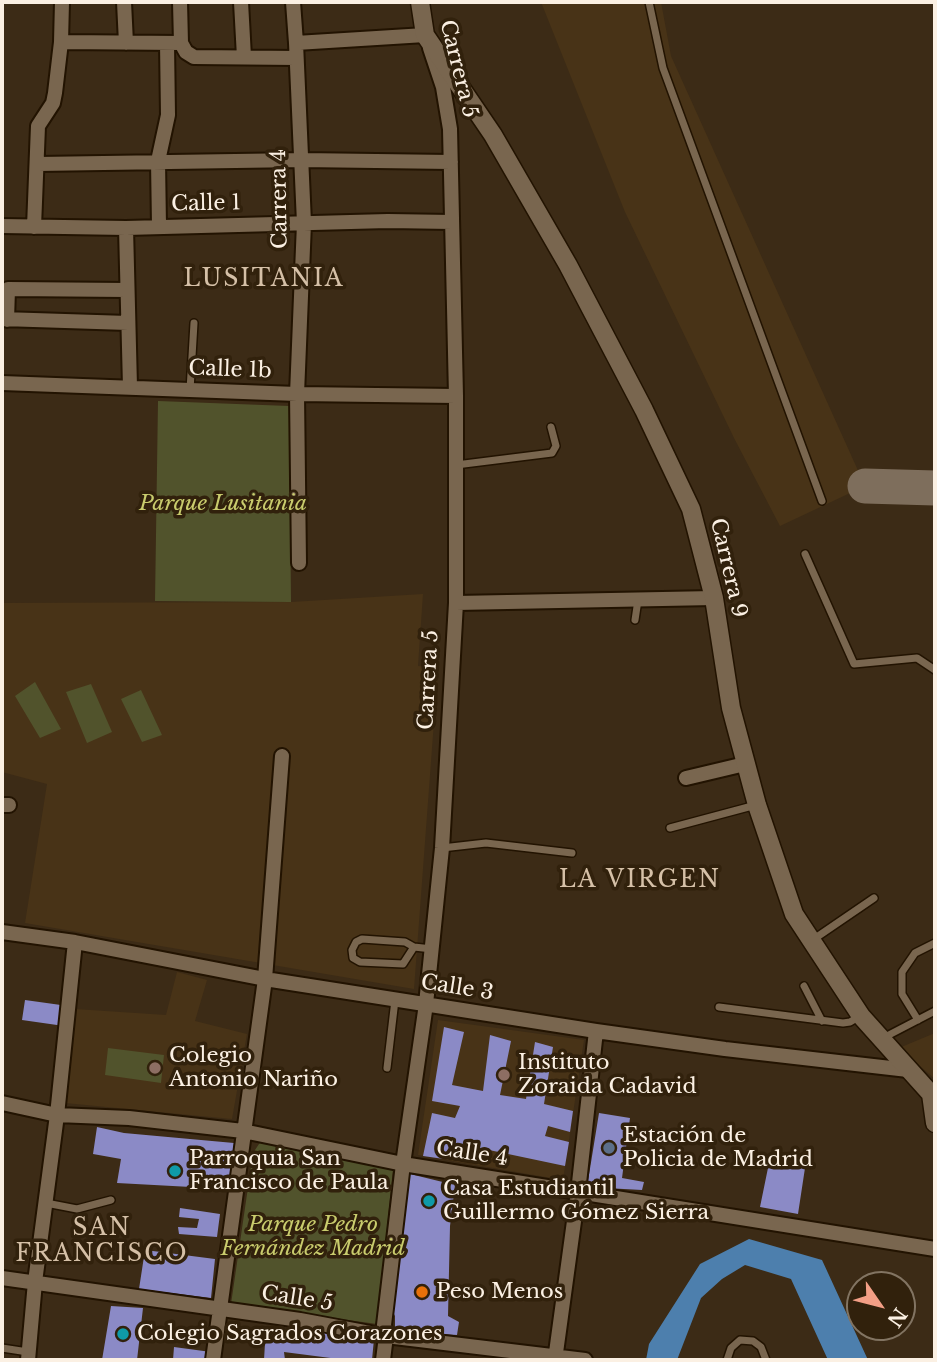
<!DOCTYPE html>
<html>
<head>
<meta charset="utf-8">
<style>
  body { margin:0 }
  #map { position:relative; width:937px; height:1362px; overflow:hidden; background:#3c2b16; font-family:"Libre Baskerville",serif }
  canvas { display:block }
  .frame { position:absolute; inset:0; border:4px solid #fbf0e3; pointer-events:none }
  .north { position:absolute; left:846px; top:1271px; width:70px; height:70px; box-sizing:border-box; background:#31210c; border:2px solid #827462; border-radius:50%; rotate:125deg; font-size:19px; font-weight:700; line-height:28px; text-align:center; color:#fbf0e3 }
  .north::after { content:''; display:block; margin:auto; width:24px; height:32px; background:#f39f86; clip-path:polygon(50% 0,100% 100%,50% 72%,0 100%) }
</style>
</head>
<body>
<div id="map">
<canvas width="937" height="1362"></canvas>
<div class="frame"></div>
<div class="north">N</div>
</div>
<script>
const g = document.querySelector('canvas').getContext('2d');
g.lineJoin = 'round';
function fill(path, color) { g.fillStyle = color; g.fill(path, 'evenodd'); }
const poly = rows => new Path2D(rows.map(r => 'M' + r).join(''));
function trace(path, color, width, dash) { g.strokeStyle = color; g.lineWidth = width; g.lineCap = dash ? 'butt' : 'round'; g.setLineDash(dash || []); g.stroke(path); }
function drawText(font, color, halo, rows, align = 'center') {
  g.font = font + ' "Libre Baskerville",serif'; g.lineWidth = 7; g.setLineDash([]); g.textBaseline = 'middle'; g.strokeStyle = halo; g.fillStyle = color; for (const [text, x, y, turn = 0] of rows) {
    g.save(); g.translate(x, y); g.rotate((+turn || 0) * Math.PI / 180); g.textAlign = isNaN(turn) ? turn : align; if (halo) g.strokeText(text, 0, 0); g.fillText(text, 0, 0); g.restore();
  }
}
const built = poly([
  [541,2,661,2,671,56,865,486,780,526,734,438,625,212],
  [423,594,418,666,438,668,414,989,25,923,47,784,2,772,2,603,291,602],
  [177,972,207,980,195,1021,247,1034,232,1119,65,1103,75,1009,166,1015],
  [438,1020,584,1040,563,1180,418,1155],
  [935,1033,935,1079,899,1048]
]);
const green = poly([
  [158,401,289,406,291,602,155,601],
  [35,682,61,729,40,738,15,696],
  [91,684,112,732,87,743,66,692],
  [141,690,162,735,142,742,121,699],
  [108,1048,164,1055,161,1083,105,1075],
  [261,1141,393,1169,377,1324,231,1304,253,1153]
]);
const water = poly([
  [749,1239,822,1260,868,1360,828,1360,791,1279,745,1265,722,1279,701,1298,677,1360,646,1360,649,1344,700,1264]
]);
const taxiway = poly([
  [865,486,935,488]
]);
const building = poly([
  [25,1000,68,1006,64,1026,22,1020],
  [444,1027,464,1032,452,1085,483,1091,490,1035,511,1041,500,1095,526,1099,535,1042,553,1047,544,1104,573,1111,570,1132,548,1126,545,1136,569,1142,565,1166,451,1142,444,1159,423,1156,432,1113,455,1118,460,1106,432,1101],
  [599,1113,630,1118,622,1178,644,1182,642,1190,587,1187],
  [97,1127,124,1133,234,1143,228,1189,117,1183,121,1159,93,1154],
  [769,1163,805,1168,798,1214,760,1207],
  [410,1174,455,1185,450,1226,448,1316,459,1322,457,1335,395,1331,395,1316,393,1312],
  [180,1208,220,1214,217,1237,179,1234,178,1227,197,1228,199,1219,179,1217],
  [145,1250,215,1259,211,1298,139,1289],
  [111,1306,143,1308,137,1360,102,1360],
  [266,1326,374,1339,372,1360,346,1360,284,1352,285,1360,264,1360],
  [174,1347,211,1352,209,1360,173,1360]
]);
const service = poly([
  [649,2,663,68,822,501],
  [190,390,194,323],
  [456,465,552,453,556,446,551,427],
  [805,554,854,664,917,658,935,670],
  [635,620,638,600],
  [670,828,756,805],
  [442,848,486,843,572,853],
  [811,941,874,898],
  [414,947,405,942,362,939,356,942,352,950,353,958,360,962,403,964,414,947,432,949],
  [804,986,822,1021],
  [719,1007,843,1023,850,1022,860,1016],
  [918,1020,902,994,902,972,915,953,935,943],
  [883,1038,935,1011],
  [387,1068,395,1000],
  [46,1203,77,1209,111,1200],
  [2,1348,28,1352],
  [727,1360,731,1348,740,1340,753,1341,761,1347,766,1360]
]);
const minor = poly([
  [124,2,126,43],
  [180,2,181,43],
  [241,2,244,57],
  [293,2,296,43,304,223,297,394,299,563],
  [61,42,181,43,186,52,194,57,296,58],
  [296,43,425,35],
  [38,164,301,160,451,162],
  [2,226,126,228,388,221,452,222],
  [159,226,158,161,168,115,167,43],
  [34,227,38,126,53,103,55,93,61,42,62,2],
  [126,228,130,387],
  [2,319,128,323],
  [7,320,8,289,127,290],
  [2,383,297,394,456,396],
  [456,603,714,598],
  [686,778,745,764],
  [2,805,9,805],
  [2,932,75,942,265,979,596,1031,725,1049,908,1070],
  [2,1103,57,1115,129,1118,243,1131,403,1164,935,1249],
  [2,1278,300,1320,386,1336,585,1360],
  [28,1360,35,1282,57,1115,75,942],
  [213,1360,265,979,282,756],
  [383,1360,386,1336,384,1325,403,1164,426,1004,442,848,456,603,456,396,450,129,443,87,430,48],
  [555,1360,578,1192,596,1031]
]);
const tertiary = poly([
  [420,2,425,35,493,135,568,265,644,410,691,509,714,598,731,708,757,805,794,914,861,1016,931,1094,935,1123]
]);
const markers = [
  [155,1068,7,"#8d6e63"],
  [504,1075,7,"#8d6e63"],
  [609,1148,7,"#5c6f8a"],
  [175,1171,7,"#0f9aa8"],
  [429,1201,7,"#0f9aa8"],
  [422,1292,7,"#e8710a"],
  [123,1334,7,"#0f9aa8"]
];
const streetNames = [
  ["Carrera 5",458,69,76],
  ["Carrera 4",280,199,-91],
  ["Calle 1",206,204,-1],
  ["Calle 1b",230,370,2],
  ["Carrera 9",728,568,77],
  ["Carrera 5",429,680,-87],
  ["Calle 3",457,988,9],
  ["Calle 4",472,1154,9],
  ["Calle 5",297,1299,9]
];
const parkNames = [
  ["Parque Lusitania",223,504],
  ["Parque Pedro",313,1225],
  ["Fernández Madrid",313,1249]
];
const poiNames = [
  ["Colegio",169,1056],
  ["Antonio Nariño",169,1080],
  ["Instituto",518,1063],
  ["Zoraida Cadavid",518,1087],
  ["Estación de",623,1136],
  ["Policia de Madrid",623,1160],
  ["Parroquia San",189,1159],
  ["Francisco de Paula",189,1183],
  ["Casa Estudiantil",443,1189],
  ["Guillermo Gómez Sierra",443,1213],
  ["Peso Menos",436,1292],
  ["Colegio Sagrados Corazones",137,1334]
];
const neighbourhoodNames = [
  ["LUSITANIA",264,280],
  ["LA VIRGEN",640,881],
  ["SAN",102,1229],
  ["FRANCISCO",102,1255]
];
fill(built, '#483317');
fill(green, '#51532c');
fill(water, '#4d7fad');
trace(taxiway, '#7e6e5c', 35);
fill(building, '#8b8ac6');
trace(service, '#221301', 10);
trace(minor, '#221301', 18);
trace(tertiary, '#221301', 21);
trace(service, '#79664f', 7);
trace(minor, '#79664f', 14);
trace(tertiary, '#79664f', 18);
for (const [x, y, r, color] of markers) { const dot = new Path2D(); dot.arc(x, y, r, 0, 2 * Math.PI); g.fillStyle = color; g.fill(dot); trace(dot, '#31210c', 2.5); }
drawText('21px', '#fbf0e3', '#31210c', streetNames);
drawText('italic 21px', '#c9cc6d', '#31210c', parkNames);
drawText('21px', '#fbf0e3', '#31210c', poiNames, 'left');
g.letterSpacing = '2px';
drawText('23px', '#d5c0a7', '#31210c', neighbourhoodNames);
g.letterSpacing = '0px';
</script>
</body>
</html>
